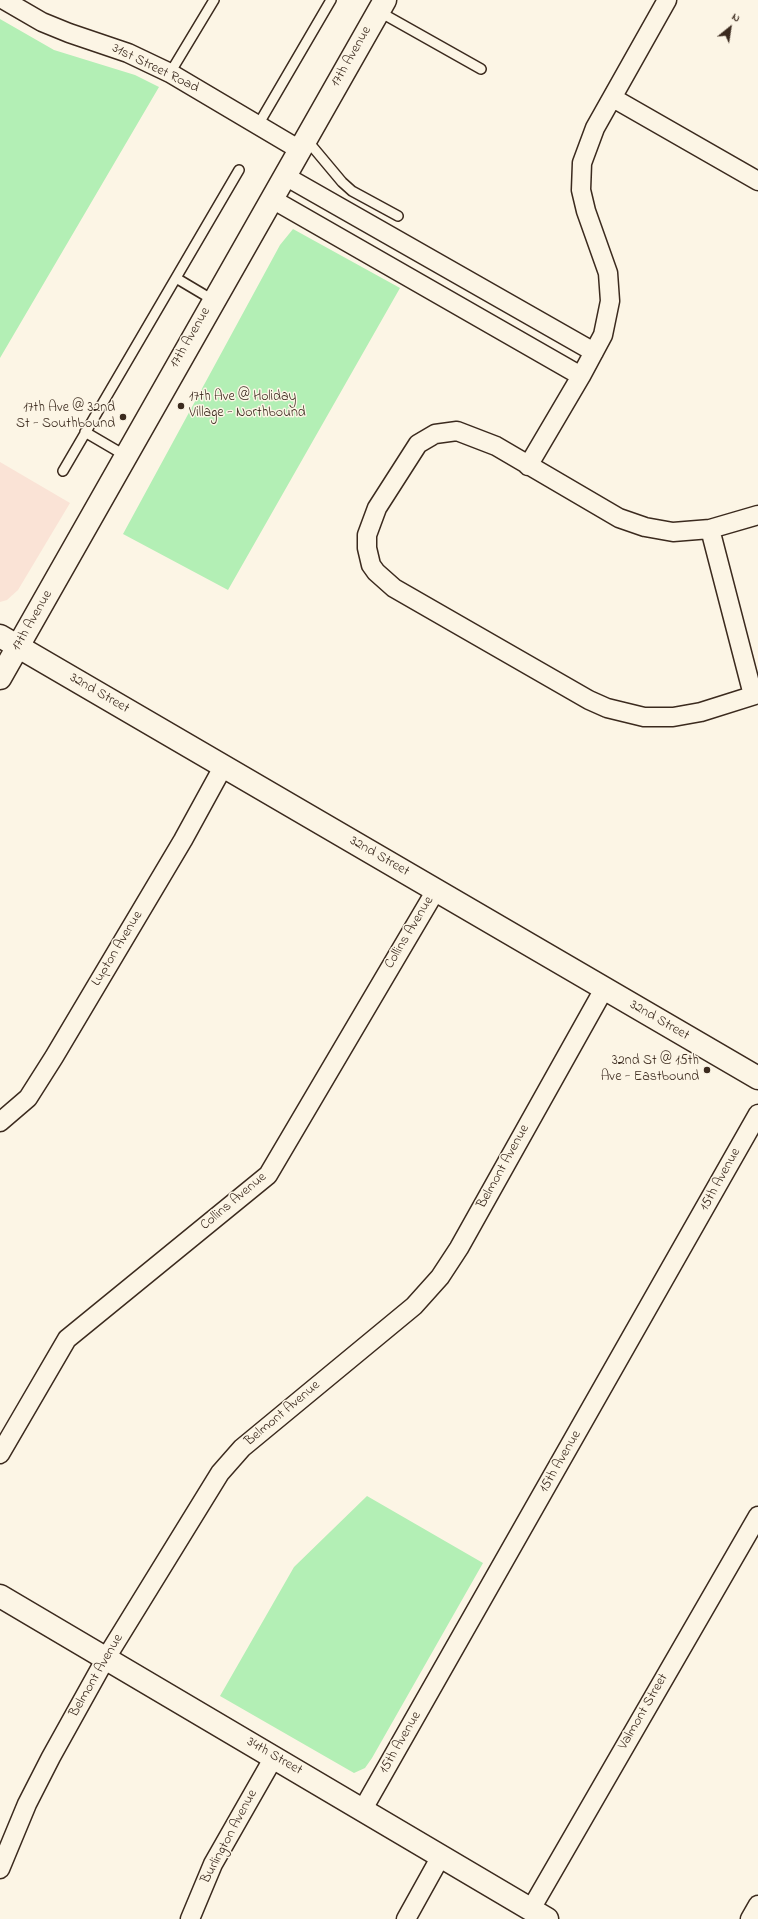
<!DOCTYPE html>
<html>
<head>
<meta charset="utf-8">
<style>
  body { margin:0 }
  #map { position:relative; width:758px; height:1919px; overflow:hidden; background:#fcf5e5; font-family:"Indie Flower",sans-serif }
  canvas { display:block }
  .north { position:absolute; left:710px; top:8px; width:40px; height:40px; -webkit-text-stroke:3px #fcf5e5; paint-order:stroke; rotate:30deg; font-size:11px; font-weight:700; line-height:16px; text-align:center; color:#3b2a1e }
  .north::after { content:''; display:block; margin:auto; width:14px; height:18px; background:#3b2a1e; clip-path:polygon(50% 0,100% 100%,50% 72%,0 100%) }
</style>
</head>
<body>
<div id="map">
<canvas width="758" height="1919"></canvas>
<div class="north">N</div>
</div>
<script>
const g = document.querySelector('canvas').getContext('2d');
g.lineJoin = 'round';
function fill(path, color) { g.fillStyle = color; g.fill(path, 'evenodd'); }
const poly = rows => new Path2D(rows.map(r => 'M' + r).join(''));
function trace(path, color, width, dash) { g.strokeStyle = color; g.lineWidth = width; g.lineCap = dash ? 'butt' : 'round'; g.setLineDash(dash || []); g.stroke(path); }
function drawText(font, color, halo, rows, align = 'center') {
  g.font = font + ' "Indie Flower",sans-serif'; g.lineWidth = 3; g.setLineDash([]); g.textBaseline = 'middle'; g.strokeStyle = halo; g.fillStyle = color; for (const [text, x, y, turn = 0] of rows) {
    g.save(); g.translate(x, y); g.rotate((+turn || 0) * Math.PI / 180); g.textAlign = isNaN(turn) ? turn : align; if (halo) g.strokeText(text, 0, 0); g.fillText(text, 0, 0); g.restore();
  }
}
const built = poly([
  [0,462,70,503,18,590,7,600,0,602]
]);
const green = poly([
  [0,19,54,50,135,75,159,87,0,358],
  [293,229,400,288,228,590,123,534,280,245],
  [367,1496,483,1563,372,1758,365,1768,354,1773,220,1696,294,1567]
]);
const lane = poly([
  [378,11,481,69],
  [170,73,214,0],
  [258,125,331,0],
  [306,139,342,182,352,191,398,216],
  [176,278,213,300],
  [85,432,126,456],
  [63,471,239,170]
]);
const street = poly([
  [4,0,42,22,69,33,128,53,170,73,300,150],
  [613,98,758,181],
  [285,176,594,352],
  [272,199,581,376],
  [528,466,581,376,603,335,610,301,608,273,586,211,581,190,582,163,595,128,667,0],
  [758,515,710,529,673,532,645,527,619,518,496,446,457,431,435,434,418,444,377,508,367,535,367,548,371,565,376,572,394,588,589,700,607,708,644,717,673,717,701,712,758,694],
  [710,529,753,695],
  [0,1122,28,1098,54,1057,183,840,223,767],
  [0,1454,67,1339,268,1175,436,890],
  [363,1809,758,1114],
  [0,1869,27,1804,51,1757,106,1658,220,1473,242,1448,414,1306,440,1277,459,1248,604,989],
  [531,1909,758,1516],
  [190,1919,213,1864,274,1757],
  [406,1919,441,1856],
  [750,1919,758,1905]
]);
const secondary = poly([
  [0,636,758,1078],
  [0,678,385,0],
  [0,1596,547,1919]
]);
const markers = [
  [181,406,4,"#3b2a1e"],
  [123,417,4,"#3b2a1e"],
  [707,1070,4,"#3b2a1e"]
];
const streetNames = [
  ["17th Avenue",352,57,-60],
  ["31st Street Road",155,69,26],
  ["17th Avenue",191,338,-60],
  ["17th Avenue",33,621,-60],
  ["32nd Street",99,694,30],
  ["32nd Street",379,857,30],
  ["Collins Avenue",410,933,-59],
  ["Lupton Avenue",118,949,-59],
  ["32nd Street",659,1021,30],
  ["Belmont Avenue",504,1167,-61],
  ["15th Avenue",721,1180,-61],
  ["Collins Avenue",234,1202,-40],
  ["Belmont Avenue",283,1414,-40],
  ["15th Avenue",561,1462,-60],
  ["Belmont Avenue",97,1676,-60],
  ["Valmont Street",644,1712,-60],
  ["15th Avenue",401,1743,-60],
  ["34th Street",274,1757,30],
  ["Burlington Avenue",230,1837,-62]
];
const poiNames = [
  ["17th Ave @ Holiday",189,398,"left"],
  ["Village - Northbound",189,414,"left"],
  ["17th Ave @ 32nd",115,409],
  ["St - Southbound",115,425],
  ["32nd St @ 15th",699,1062],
  ["Ave - Eastbound",699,1078]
];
fill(built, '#fae3d6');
fill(green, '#b3efb5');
trace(lane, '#3b2a1e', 12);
trace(street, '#3b2a1e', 21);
trace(secondary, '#3b2a1e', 25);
trace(lane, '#fcf5e5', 9);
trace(street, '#fcf5e5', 18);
trace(secondary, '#fcf5e5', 22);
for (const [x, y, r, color] of markers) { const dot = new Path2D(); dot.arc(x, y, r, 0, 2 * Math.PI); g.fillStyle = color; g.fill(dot); trace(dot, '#fcf5e5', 1.5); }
drawText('14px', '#3b2a1e', '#fcf5e5', streetNames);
drawText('14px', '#3b2a1e', '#fcf5e5', poiNames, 'right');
</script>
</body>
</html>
